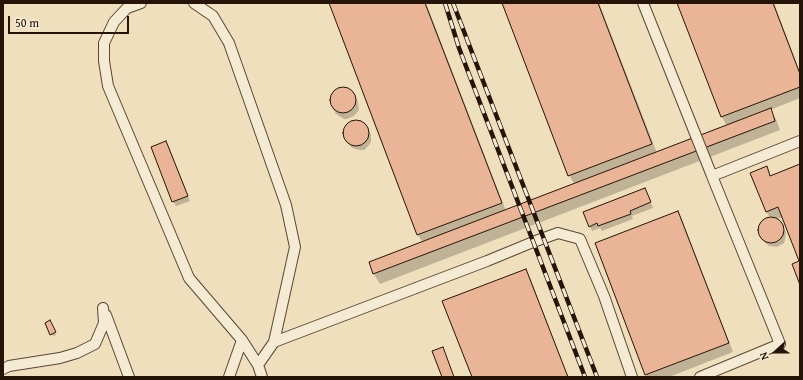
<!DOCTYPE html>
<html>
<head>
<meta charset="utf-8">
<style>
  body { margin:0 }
  #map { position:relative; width:803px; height:380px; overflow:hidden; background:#f0dfbc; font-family:"Gentium Book Plus",serif }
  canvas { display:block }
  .frame { position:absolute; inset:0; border:4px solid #261408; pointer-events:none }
  .north { position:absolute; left:755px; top:332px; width:40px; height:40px; -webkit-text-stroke:3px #f5ead3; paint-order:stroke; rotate:249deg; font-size:11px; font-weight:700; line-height:16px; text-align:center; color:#261408 }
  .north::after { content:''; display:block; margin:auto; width:14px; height:18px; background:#261408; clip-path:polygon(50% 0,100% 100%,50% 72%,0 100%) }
  .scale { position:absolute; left:8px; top:16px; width:121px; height:18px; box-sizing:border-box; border:2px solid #261408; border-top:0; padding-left:5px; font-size:12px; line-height:14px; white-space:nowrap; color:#261408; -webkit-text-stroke:3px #f5ead3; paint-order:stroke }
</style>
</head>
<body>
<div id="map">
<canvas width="803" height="380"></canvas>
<div class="frame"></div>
<div class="north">N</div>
<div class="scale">50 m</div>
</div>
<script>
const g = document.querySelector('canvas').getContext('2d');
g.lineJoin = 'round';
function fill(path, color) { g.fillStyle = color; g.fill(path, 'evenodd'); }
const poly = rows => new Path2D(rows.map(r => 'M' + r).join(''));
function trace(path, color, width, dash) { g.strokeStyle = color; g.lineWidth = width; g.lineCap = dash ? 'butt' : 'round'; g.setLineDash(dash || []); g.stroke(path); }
const shadow = poly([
  [330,3,426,3,506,211,575,185,569,175,503,3,599,3,657,153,727,126,722,117,678,3,774,3,800,72,800,98,770,110,776,119,780,130,380,284,374,274,370,263,423,243,418,235],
  [341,88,346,88,349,89,353,92,358,102,359,110,354,116,347,119,344,119,336,114,331,104,331,100,334,92,337,89],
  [351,121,359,121,363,122,366,125,371,135,371,142,369,145,364,150,360,150,352,148,346,139,344,131,348,124],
  [166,142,169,147,190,201,176,206,173,201],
  [800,165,800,260,783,217,777,219,786,232,785,240,784,243,777,247,769,246,763,241,760,235,759,227,760,224,766,218,770,218,766,211,766,168,771,176],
  [645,189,653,208,632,216,633,219,602,231,600,228,592,231,590,226],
  [678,212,683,222,733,352,669,377,647,377,646,374],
  [526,270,531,280,568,377,473,377],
  [50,321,56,335,53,336,46,323]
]);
const building = poly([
  [329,3,425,3,502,203,417,235,329,3],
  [502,3,598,3,652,144,568,176,502,3],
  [677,3,773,3,800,74,800,87,721,117,677,3],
  '330 100a13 13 0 1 1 26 0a13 13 0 1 1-26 0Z',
  [771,108,775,121,373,274,369,262,771,108],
  '343 133a13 13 0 1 1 26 0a13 13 0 1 1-26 0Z',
  [166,141,188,196,172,202,151,147,166,141],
  [800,164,800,285,792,264,799,261,778,207,766,212,750,173,767,166,770,176,800,164],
  [645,188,651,202,630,211,631,214,598,226,597,223,589,227,583,212,645,188],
  [678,211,729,343,645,375,595,243,678,211],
  '758 230a13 13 0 1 1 26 0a13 13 0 1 1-26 0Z',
  [526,269,568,377,472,377,442,301,526,269],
  [50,320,56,332,50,335,45,323,50,320],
  [443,347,454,377,442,377,432,351,443,347]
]);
const service = poly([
  [141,3,127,8,114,22,104,43,104,61,108,86,189,278,242,340,258,365,262,377],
  [194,3,213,16,229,43,286,205,295,247,274,342,258,365],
  [643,3,712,176],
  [106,315,129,377],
  [274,342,487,261,533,242,558,233,580,239,604,296,632,377],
  [3,369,9,366,60,358,77,353,95,344,104,323,103,308],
  [229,377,242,340],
  [700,377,780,344,712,176,800,141]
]);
const rail = poly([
  [445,3,459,48,585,377],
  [453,3,597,377]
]);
fill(shadow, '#0003');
fill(building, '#e9b596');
trace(building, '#261408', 1);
trace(service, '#584735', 12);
trace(service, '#f5ead3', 10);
trace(rail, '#261408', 4.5);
trace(rail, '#f5ead3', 3, [9]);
</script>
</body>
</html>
